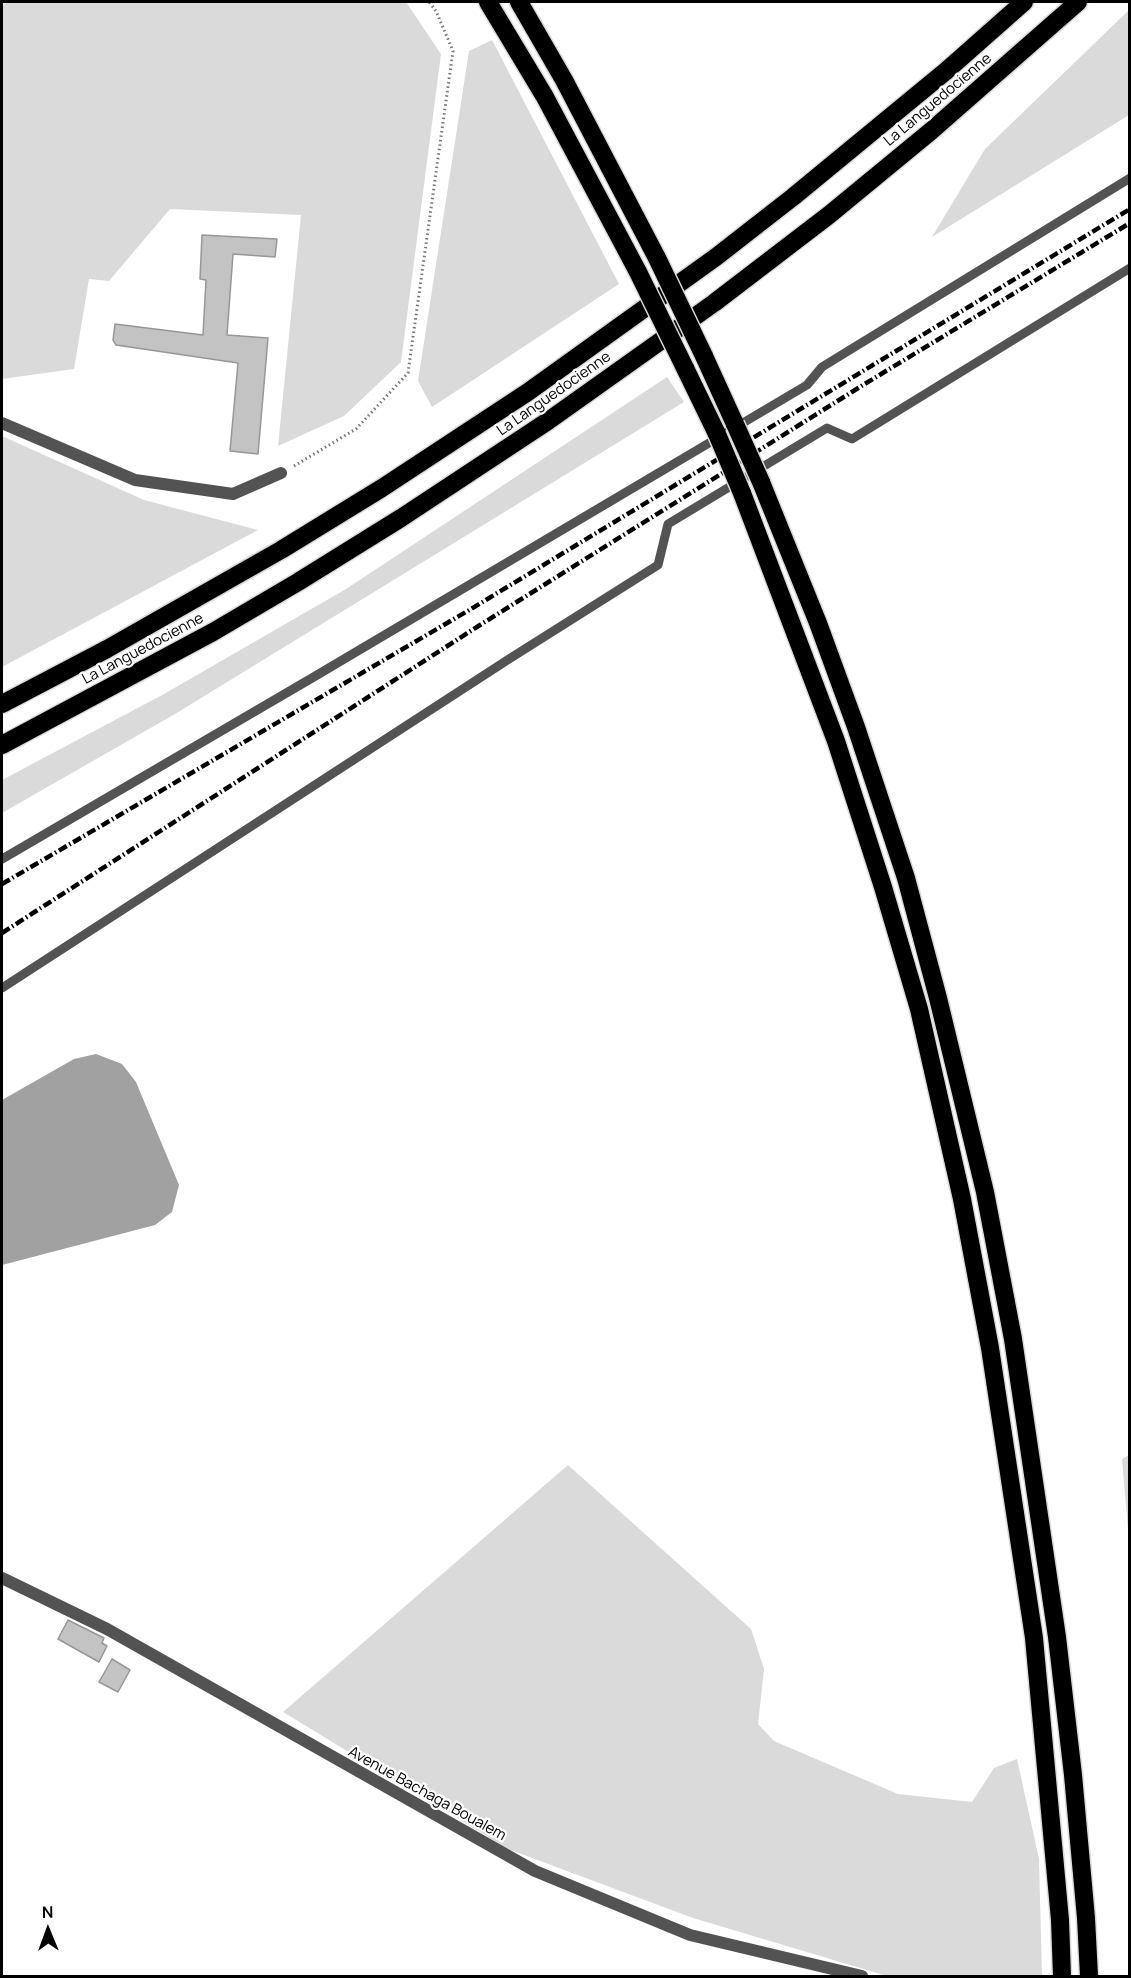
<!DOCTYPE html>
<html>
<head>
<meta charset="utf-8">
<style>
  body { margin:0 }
  #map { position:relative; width:1131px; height:1978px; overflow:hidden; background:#fff; font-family:Manrope,sans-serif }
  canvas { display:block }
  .frame { position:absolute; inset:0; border:3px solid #000; pointer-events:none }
  .north { position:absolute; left:18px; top:1900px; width:60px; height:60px; -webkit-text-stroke:4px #fff; paint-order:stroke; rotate:359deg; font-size:16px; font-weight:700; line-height:24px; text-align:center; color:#000 }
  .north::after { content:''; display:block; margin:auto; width:21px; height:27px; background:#000; clip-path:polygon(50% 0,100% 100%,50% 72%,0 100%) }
</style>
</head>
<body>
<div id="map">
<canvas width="1131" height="1978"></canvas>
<div class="frame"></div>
<div class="north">N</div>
</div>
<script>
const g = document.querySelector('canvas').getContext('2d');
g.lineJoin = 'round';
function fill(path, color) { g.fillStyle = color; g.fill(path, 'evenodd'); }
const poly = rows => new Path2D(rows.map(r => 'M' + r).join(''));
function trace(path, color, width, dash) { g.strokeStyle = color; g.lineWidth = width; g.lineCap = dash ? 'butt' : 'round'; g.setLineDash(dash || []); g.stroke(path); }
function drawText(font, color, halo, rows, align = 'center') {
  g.font = font + ' Manrope,sans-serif'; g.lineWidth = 4.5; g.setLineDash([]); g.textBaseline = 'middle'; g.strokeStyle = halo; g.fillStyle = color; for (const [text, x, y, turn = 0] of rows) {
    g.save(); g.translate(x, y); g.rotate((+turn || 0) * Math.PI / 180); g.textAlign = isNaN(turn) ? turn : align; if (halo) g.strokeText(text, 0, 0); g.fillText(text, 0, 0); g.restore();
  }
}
const green = poly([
  [2,2,406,2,441,54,401,362,344,416,278,446,301,215,170,209,109,281,89,279,74,369,2,379],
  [1129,10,1129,115,932,237,985,149],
  [492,40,619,284,432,407,418,381,469,51],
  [667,377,684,402,175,714,2,813,2,780,164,694,346,589],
  [2,436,144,500,258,530,2,667],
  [1129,1455,1129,1541,1122,1459],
  [568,1465,751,1629,764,1669,758,1724,774,1741,898,1794,972,1802,994,1768,1017,1759,1039,1859,1042,1976,887,1976,693,1918,508,1849,283,1712]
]);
const water = poly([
  [96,1054,122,1064,136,1082,179,1185,172,1212,155,1225,2,1265,2,1100,74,1059]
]);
const building = poly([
  [202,235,277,239,275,257,233,254,227,335,268,338,258,454,230,451,238,363,116,345,113,340,115,324,203,335,206,280,200,279,202,235],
  [68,1620,104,1638,102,1643,107,1646,99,1662,58,1639,68,1620],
  [112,1659,130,1670,118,1692,99,1682,112,1659]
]);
const path = poly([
  [294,466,356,429,408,373,453,51,436,11,429,2]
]);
const lane = poly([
  [2,859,312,678,807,385,822,367,1130,178],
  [2,988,509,659,658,565,668,524,827,428,852,439,1130,268]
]);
const street = poly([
  [2,423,135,480,233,494,281,473],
  [2,1578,107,1629,535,1871,690,1935,862,1976]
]);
const highway = poly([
  [488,2,545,97,638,272],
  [519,2,564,80,657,258],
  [704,356,735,424],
  [685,368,717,434],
  [761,482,818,623,856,727,906,878,938,998,985,1192,1013,1339,1057,1637,1073,1775,1086,1918,1089,1976],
  [742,493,836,741,883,887,919,1009,962,1199,990,1348,1034,1638,1060,1920,1062,1976],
  [2,704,107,649,281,550,382,488,528,392,716,257,793,197,946,71,1024,2],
  [2,745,213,632,298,582,401,518,548,421,714,303,829,215,931,131,1078,2]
]);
const rail = poly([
  [2,884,471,609,1130,209],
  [2,933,480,625,863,385,1130,223]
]);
const highwayBridge = poly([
  [657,258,704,356],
  [638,272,685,368],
  [735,424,761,482],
  [717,434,742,493]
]);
const streetNames = [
  ["La Languedocienne",938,100,-40],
  ["La Languedocienne",554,394,-35],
  ["La Languedocienne",143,649,-28],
  ["Avenue Bachaga Boualem",427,1794,29]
];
fill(green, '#dadada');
fill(water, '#a1a1a1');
fill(building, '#c3c3c3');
trace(building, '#979797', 1.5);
trace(highway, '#dbdbdb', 21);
trace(path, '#757575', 3, [1.5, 3]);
trace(lane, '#535353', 9);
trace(street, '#535353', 12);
trace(highway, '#000', 18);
trace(rail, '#000', 4.5, [9, 3, 1.5, 3]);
trace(highwayBridge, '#dbdbdb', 21, []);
trace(highwayBridge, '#000', 18);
drawText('15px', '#000', '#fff', streetNames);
</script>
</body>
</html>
